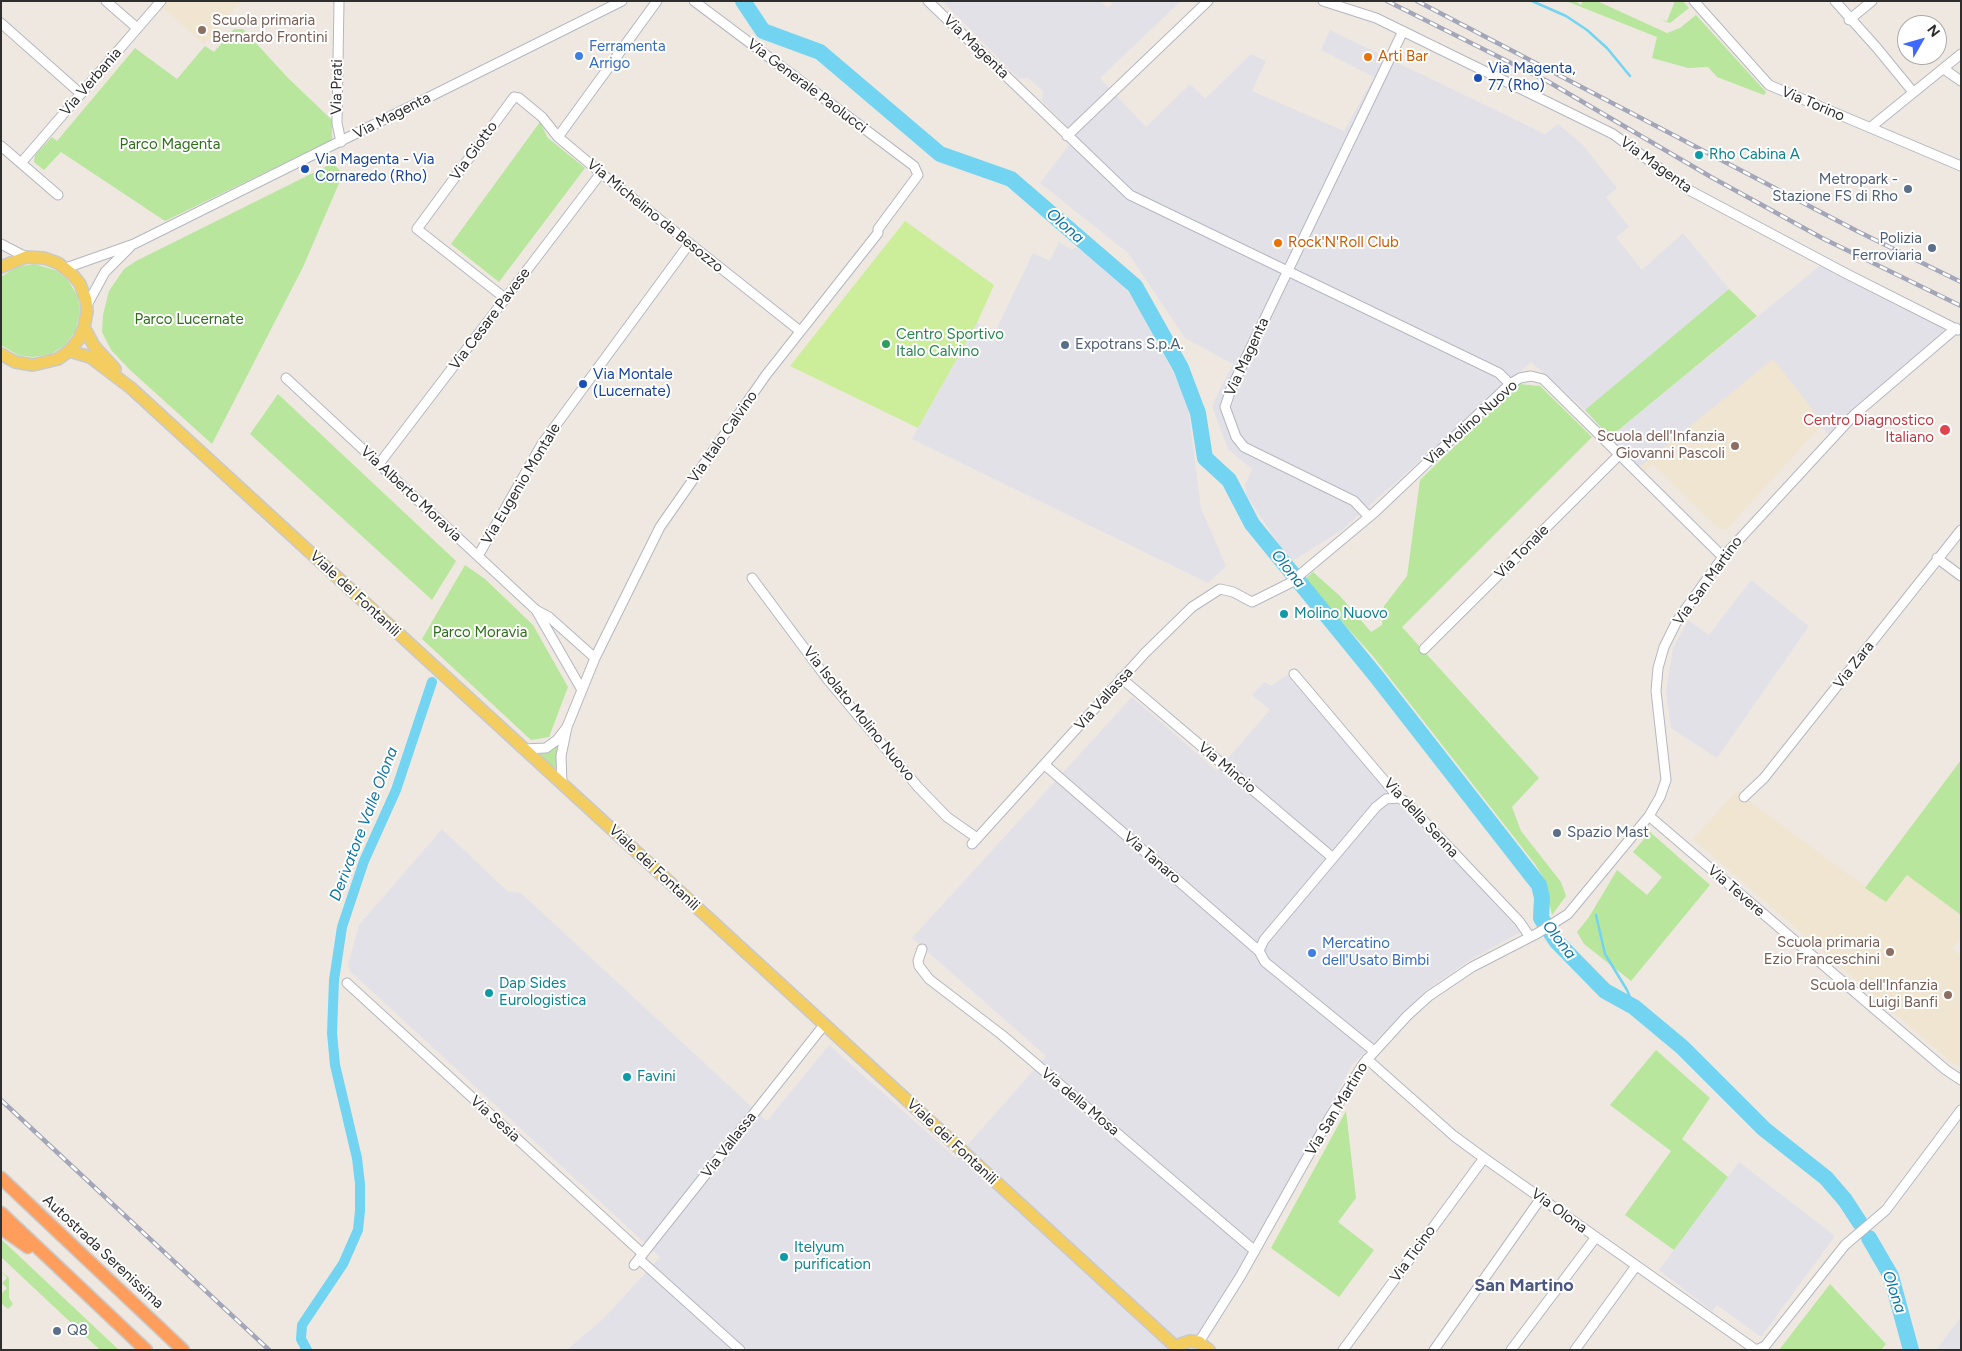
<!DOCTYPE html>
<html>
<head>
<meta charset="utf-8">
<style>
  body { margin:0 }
  #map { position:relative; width:1962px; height:1351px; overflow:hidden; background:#efe8e1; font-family:Figtree,sans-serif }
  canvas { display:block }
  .frame { position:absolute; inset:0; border:2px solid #2e2e2e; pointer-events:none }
  .north { position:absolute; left:1897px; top:15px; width:50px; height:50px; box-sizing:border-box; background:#fff; border:1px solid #ababab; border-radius:50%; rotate:52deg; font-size:14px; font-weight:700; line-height:20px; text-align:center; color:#2e2e2e }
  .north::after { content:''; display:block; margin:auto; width:18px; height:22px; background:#3f69fd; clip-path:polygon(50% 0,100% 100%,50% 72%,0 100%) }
</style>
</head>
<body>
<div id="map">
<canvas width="1962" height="1351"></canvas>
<div class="frame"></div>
<div class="north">N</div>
</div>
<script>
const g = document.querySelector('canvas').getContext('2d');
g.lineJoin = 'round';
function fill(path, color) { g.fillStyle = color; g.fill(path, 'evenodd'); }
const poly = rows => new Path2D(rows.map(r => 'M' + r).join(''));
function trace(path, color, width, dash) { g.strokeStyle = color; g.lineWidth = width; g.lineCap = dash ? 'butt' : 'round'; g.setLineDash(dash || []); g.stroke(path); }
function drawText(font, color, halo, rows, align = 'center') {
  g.font = font + ' Figtree,sans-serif'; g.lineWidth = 4; g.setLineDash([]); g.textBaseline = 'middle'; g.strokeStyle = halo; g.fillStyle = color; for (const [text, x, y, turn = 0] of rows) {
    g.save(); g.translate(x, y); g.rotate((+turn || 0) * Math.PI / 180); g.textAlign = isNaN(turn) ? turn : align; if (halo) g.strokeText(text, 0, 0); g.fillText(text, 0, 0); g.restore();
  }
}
const industrial = poly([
  [942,1,1100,1,1108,8,1114,1,1181,1,1100,78,1146,127,1190,84,1205,99,1251,54,1266,61,1252,91,1344,131,1374,77,1321,50,1330,30,1545,134,1558,124,1582,144,1617,188,1606,197,1629,227,1616,237,1642,270,1683,233,1729,289,1585,410,1531,362,1342,530,1291,562,1246,495,1245,485,1252,469,1228,449,1213,409,1213,403,1233,364,1185,338,1128,253,1040,183,1076,136,1042,101,1043,91,1028,78,1019,79],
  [1059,242,1072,250,1075,247,1087,254,1125,288,1143,313,1187,400,1201,508,1226,566,1208,583,912,439,977,323,995,332,1033,253,1050,261],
  [1822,264,1946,330,1857,405,1830,436,1821,426,1821,420,1714,407,1640,467,1610,437],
  [1751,580,1809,626,1717,758,1671,728,1666,692,1673,648,1688,620,1709,635],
  [1287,675,1403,805,1521,932,1468,961,1425,991,1352,1065,1196,1350,567,1350,605,1317,660,1257,350,971,348,965,359,925,442,829,507,891,521,893,767,1121,829,1045,956,1158,1046,1056,912,938,1132,697,1217,771,1270,710,1252,695,1264,682,1271,686],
  [1739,1162,1835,1236,1761,1337,1717,1305,1712,1311,1659,1270],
  [1961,1317,1961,1350,1936,1350]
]);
const education = poly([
  [167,1,242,1,204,44,162,7],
  [1773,359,1821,420,1821,426,1726,530,1717,527,1653,464,1644,472,1640,467],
  [1736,791,1886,902,1907,874,1961,915,1961,938,1952,949,1961,955,1961,1066,1952,1063,1693,839]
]);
const green = poly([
  [1566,1,1575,1,1581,5,1583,1,1597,1,1667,33,1680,28,1696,15,1766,92,1764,95,1717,77,1708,67,1688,68,1652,58,1657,37],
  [1675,1,1683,1,1689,8,1670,23,1661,20,1667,21],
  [234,29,243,29,288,78,332,120,332,140,165,221,61,152,44,170,34,162,35,155,52,137,57,141,135,48,177,79,205,46,214,52],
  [540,122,548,138,585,168,499,282,451,244],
  [333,163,343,174,303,267,212,444,130,370,111,350,102,332,103,315,109,291,124,269,136,261],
  [34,264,55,270,68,280,78,297,80,312,75,332,64,346,51,354,33,357,18,355,1,345,1,277,16,267],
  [1729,289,1757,316,1610,437,1585,410],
  [1519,384,1540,386,1592,437,1402,627,1539,778,1512,807,1521,831,1561,882,1566,896,1552,915,1544,879,1535,864,1372,655,1304,580,1313,572,1340,596,1371,632,1382,625,1384,606,1407,576,1420,480],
  [278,394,456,561,432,600,250,434],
  [465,565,485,579,533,625,568,687,549,737,531,740,422,639],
  [561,743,558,772,539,754,547,753],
  [1961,760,1961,915,1907,875,1886,902,1865,888],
  [1650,832,1710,885,1631,981,1584,944,1577,932,1589,917,1617,870,1647,895,1662,877,1633,852],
  [1656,1050,1710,1098,1682,1139,1728,1177,1674,1250,1625,1215,1671,1151,1610,1105],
  [1346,1111,1356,1198,1338,1222,1374,1250,1339,1297,1271,1248],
  [1,1239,119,1350,100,1350,1,1257],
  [1,1271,9,1278,9,1298,13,1304,8,1309,1,1303,1,1294,7,1288,2,1283,7,1278],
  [1830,1284,1886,1344,1881,1350,1779,1350]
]);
const pitch = poly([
  [905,221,994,285,977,323,918,428,790,366]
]);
const stream = poly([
  [1532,1,1566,16,1587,30,1607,48,1630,76],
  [1596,915,1605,954,1627,990,1634,1007]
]);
const canal = poly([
  [307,1350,301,1339,302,1325,343,1264,358,1230,360,1211,360,1184,357,1158,335,1065,332,1033,334,980,342,927,364,861,396,790,432,682]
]);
const river = poly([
  [743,1,763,31,820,52,940,154,1011,179,1135,286,1181,368,1198,413,1205,458,1229,480,1252,524,1376,676,1539,885,1542,898,1541,918,1557,942,1605,991,1634,1007,1682,1047,1764,1129,1826,1178,1845,1200,1860,1223],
  [1869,1238,1891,1276,1911,1350]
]);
const minor = poly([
  [106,1,137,28],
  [339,1,337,123,341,142],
  [928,1,1130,195,1499,373,1510,384],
  [1323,1,1376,18,1613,134,1689,190,1847,274,1958,330],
  [1694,1,1769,85,1961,166],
  [1835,1,1877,48,1913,92],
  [1849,20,1872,1],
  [1,23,81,94],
  [1944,69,1961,81],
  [1871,127,1961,54],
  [1067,136,1208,1],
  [558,137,657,1],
  [1,146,58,195],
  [21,163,161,1],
  [1,244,26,257],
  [66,268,134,244,622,1],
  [506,299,417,229,514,97,519,98,542,117,558,137,601,173,800,331],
  [87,305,105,272,130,247],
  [286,378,536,610,549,617,595,658],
  [379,464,601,173],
  [1369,517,1354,501,1244,447,1236,437,1225,407,1231,389,1403,31],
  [478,556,542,444,689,244],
  [1937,558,1961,576],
  [752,578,828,680,918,787,947,817,977,838],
  [536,610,582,690],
  [1424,649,1619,455],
  [1294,674,1399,798,1406,802,1519,921,1530,937],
  [1121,678,1333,858],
  [567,727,595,658,660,527,766,375,878,233,878,229,918,175,914,166,694,1],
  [523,749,546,748,557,740,567,727,561,756,562,784],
  [1045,765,1259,951],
  [1744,797,1764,778,1961,530],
  [1649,816,1946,1070,1961,1080],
  [972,844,1145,653,1192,607,1220,589,1233,592,1252,602,1290,583,1375,512,1510,384,1520,378,1531,376,1543,379,1723,557],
  [922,949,918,961,919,966,929,979,1002,1035,1255,1251],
  [347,983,643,1254],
  [1374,1051,1265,962,1259,951,1264,940,1376,807,1386,799,1399,798],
  [1367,1059,1454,1136,1484,1158,1756,1350,1765,1346,1845,1245,1886,1210,1961,1110],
  [639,1259,740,1350],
  [634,1265,824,1025],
  [1199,1342,1240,1277,1330,1117,1364,1063,1407,1016,1429,996,1472,967,1538,933,1568,914,1649,816,1660,797,1666,780,1656,691,1658,668,1664,647,1677,621,1723,557,1854,415,1956,328],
  [1343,1350,1484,1158],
  [1434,1350,1541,1198],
  [1511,1350,1596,1237],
  [1575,1350,1636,1266]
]);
const major = poly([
  [1,267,26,257,44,258,58,263,73,275,80,284,86,300,87,312,84,327,79,339,69,351,58,359,33,365,15,362,1,354],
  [84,327,94,346,115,369],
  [69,351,90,357,131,388,1177,1348],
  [1176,1350,1181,1344,1190,1341,1199,1342,1209,1350]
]);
const highway = poly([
  [1,1178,183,1350],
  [1,1213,146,1350],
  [1,1228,28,1247]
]);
const rail = poly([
  [1387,1,1547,81,1711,177,1822,238,1961,306],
  [1417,1,1857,231,1961,282],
  [1,1100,269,1350]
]);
const markers = [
  [202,30,5,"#8d6e63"],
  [579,56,5,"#3f7fe0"],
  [1368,57,5,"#e8710a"],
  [1478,78,5,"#1a4fb4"],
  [1699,155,5,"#0f9aa8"],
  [305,169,5,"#1a4fb4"],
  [1908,189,5,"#5c6f8a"],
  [1278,243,5,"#e8710a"],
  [1932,248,5,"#5c6f8a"],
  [886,344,5,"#2e9e5b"],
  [1065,345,5,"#5c6f8a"],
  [583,384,5,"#1a4fb4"],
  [1945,430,6,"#e0444e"],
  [1735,446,5,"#8d6e63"],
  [1284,614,5,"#0f9aa8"],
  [1557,833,5,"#5c6f8a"],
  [1890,952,5,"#8d6e63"],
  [1312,953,5,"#3f7fe0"],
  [489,993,5,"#0f9aa8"],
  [1948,995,5,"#8d6e63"],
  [627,1077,5,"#0f9aa8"],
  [784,1257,5,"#0f9aa8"],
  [57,1331,5,"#5c6f8a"]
];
const educationNames = [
  ["Scuola primaria",212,21,"left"],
  ["Bernardo Frontini",212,38,"left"],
  ["Scuola dell'Infanzia",1725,437],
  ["Giovanni Pascoli",1725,454],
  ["Scuola primaria",1880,943],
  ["Ezio Franceschini",1880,960],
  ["Scuola dell'Infanzia",1938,986],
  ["Luigi Banfi",1938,1003]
];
const shopNames = [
  ["Ferramenta",589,47],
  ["Arrigo",589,64],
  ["Mercatino",1322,944],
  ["dell'Usato Bimbi",1322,961]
];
const streetNames = [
  ["Via Magenta",976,47,44],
  ["Via Verbania",91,82,-49],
  ["Via Generale Paolucci",807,86,37],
  ["Via Prati",337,87,-89],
  ["Via Torino",1813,104,23],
  ["Via Magenta",392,116,-27],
  ["Via Giotto",474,151,-54],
  ["Via Magenta",1656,165,36],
  ["Via Michelino da Besozzo",655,216,39],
  ["Via Cesare Pavese",490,319,-53],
  ["Via Magenta",1247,357,-65],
  ["Via Molino Nuovo",1471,423,-42],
  ["Via Italo Calvino",723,437,-55],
  ["Via Eugenio Montale",521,484,-59],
  ["Via Alberto Moravia",411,494,43],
  ["Via Tonale",1522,552,-45],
  ["Via San Martino",1708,581,-54],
  ["Viale dei Fontanili",355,594,43],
  ["Via Zara",1854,665,-52],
  ["Via Vallassa",1104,699,-48],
  ["Via Isolato Molino Nuovo",859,714,51],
  ["Via Mincio",1227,768,40],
  ["Via della Senna",1421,818,47],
  ["Via Tanaro",1152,858,41],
  ["Viale dei Fontanili",654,868,43],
  ["Via Tevere",1736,891,41],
  ["Via della Mosa",1080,1102,40],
  ["Via San Martino",1337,1109,-59],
  ["Via Sesia",495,1119,42],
  ["Viale dei Fontanili",952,1142,43],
  ["Via Vallassa",729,1145,-52],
  ["Via Olona",1559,1211,36],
  ["Autostrada Serenissima",103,1252,43],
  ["Via Ticino",1413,1254,-54]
];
const foodNames = [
  ["Arti Bar",1378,57],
  ["Rock'N'Roll Club",1288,243]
];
const transitNames = [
  ["Via Magenta,",1488,69],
  ["77 (Rho)",1488,86],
  ["Via Magenta - Via",315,160],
  ["Cornaredo (Rho)",315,177],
  ["Via Montale",593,375],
  ["(Lucernate)",593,392]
];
const parkNames = [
  ["Parco Magenta",170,145],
  ["Parco Lucernate",189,320],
  ["Parco Moravia",480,633]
];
const cultureNames = [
  ["Rho Cabina A",1709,155],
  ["Molino Nuovo",1294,614],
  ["Dap Sides",499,984],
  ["Eurologistica",499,1001],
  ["Favini",637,1077],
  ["Itelyum",794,1248],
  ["purification",794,1265]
];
const serviceNames = [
  ["Metropark -",1898,180,"right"],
  ["Stazione FS di Rho",1898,197,"right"],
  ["Polizia",1922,239,"right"],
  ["Ferroviaria",1922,256,"right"],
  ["Expotrans S.p.A.",1075,345],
  ["Spazio Mast",1567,833],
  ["Q8",67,1331]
];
const leisureNames = [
  ["Centro Sportivo",896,335],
  ["Italo Calvino",896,352]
];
const healthNames = [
  ["Centro Diagnostico",1934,421],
  ["Italiano",1934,438]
];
const waterNames = [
  ["Olona",1065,226,41],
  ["Olona",1288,569,51],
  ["Derivatore Valle Olona",364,824,-69],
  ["Olona",1559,940,52],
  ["Olona",1894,1292,71]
];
const quarterNames = [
  ["San Martino",1524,1286]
];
fill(industrial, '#e3e1e8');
fill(education, '#f0e5d0');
fill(green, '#b8e69d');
fill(pitch, '#cced99');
trace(stream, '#73d4f2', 2.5);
trace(canal, '#73d4f2', 10);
trace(river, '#73d4f2', 16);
trace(minor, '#b4b7c1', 11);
trace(major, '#c9c9c9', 14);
trace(highway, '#c9c9c9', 15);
trace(minor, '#fff', 9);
trace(major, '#f4cd61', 11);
trace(highway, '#ff9d5c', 12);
trace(rail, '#a3a6b8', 4.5);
trace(rail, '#fff', 2.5, [8]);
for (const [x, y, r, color] of markers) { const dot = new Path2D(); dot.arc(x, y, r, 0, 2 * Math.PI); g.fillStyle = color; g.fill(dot); trace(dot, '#fff', 2); }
drawText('15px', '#785e54', '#fff', educationNames, 'right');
drawText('15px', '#366cbe', '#fff', shopNames, 'left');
drawText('15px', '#2e2e2e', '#fff', streetNames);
drawText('15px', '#c56008', '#fff', foodNames, 'left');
drawText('15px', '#164399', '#fff', transitNames, 'left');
drawText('15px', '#2e6f1a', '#fff', parkNames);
drawText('15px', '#0d838f', '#fff', cultureNames, 'left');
drawText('15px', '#4e5e75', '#fff', serviceNames, 'left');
drawText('15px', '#27864d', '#fff', leisureNames, 'left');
drawText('15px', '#be3a42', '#fff', healthNames, 'right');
drawText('italic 16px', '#0b75a5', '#fff', waterNames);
drawText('bold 18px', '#4c5781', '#fff', quarterNames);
</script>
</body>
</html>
